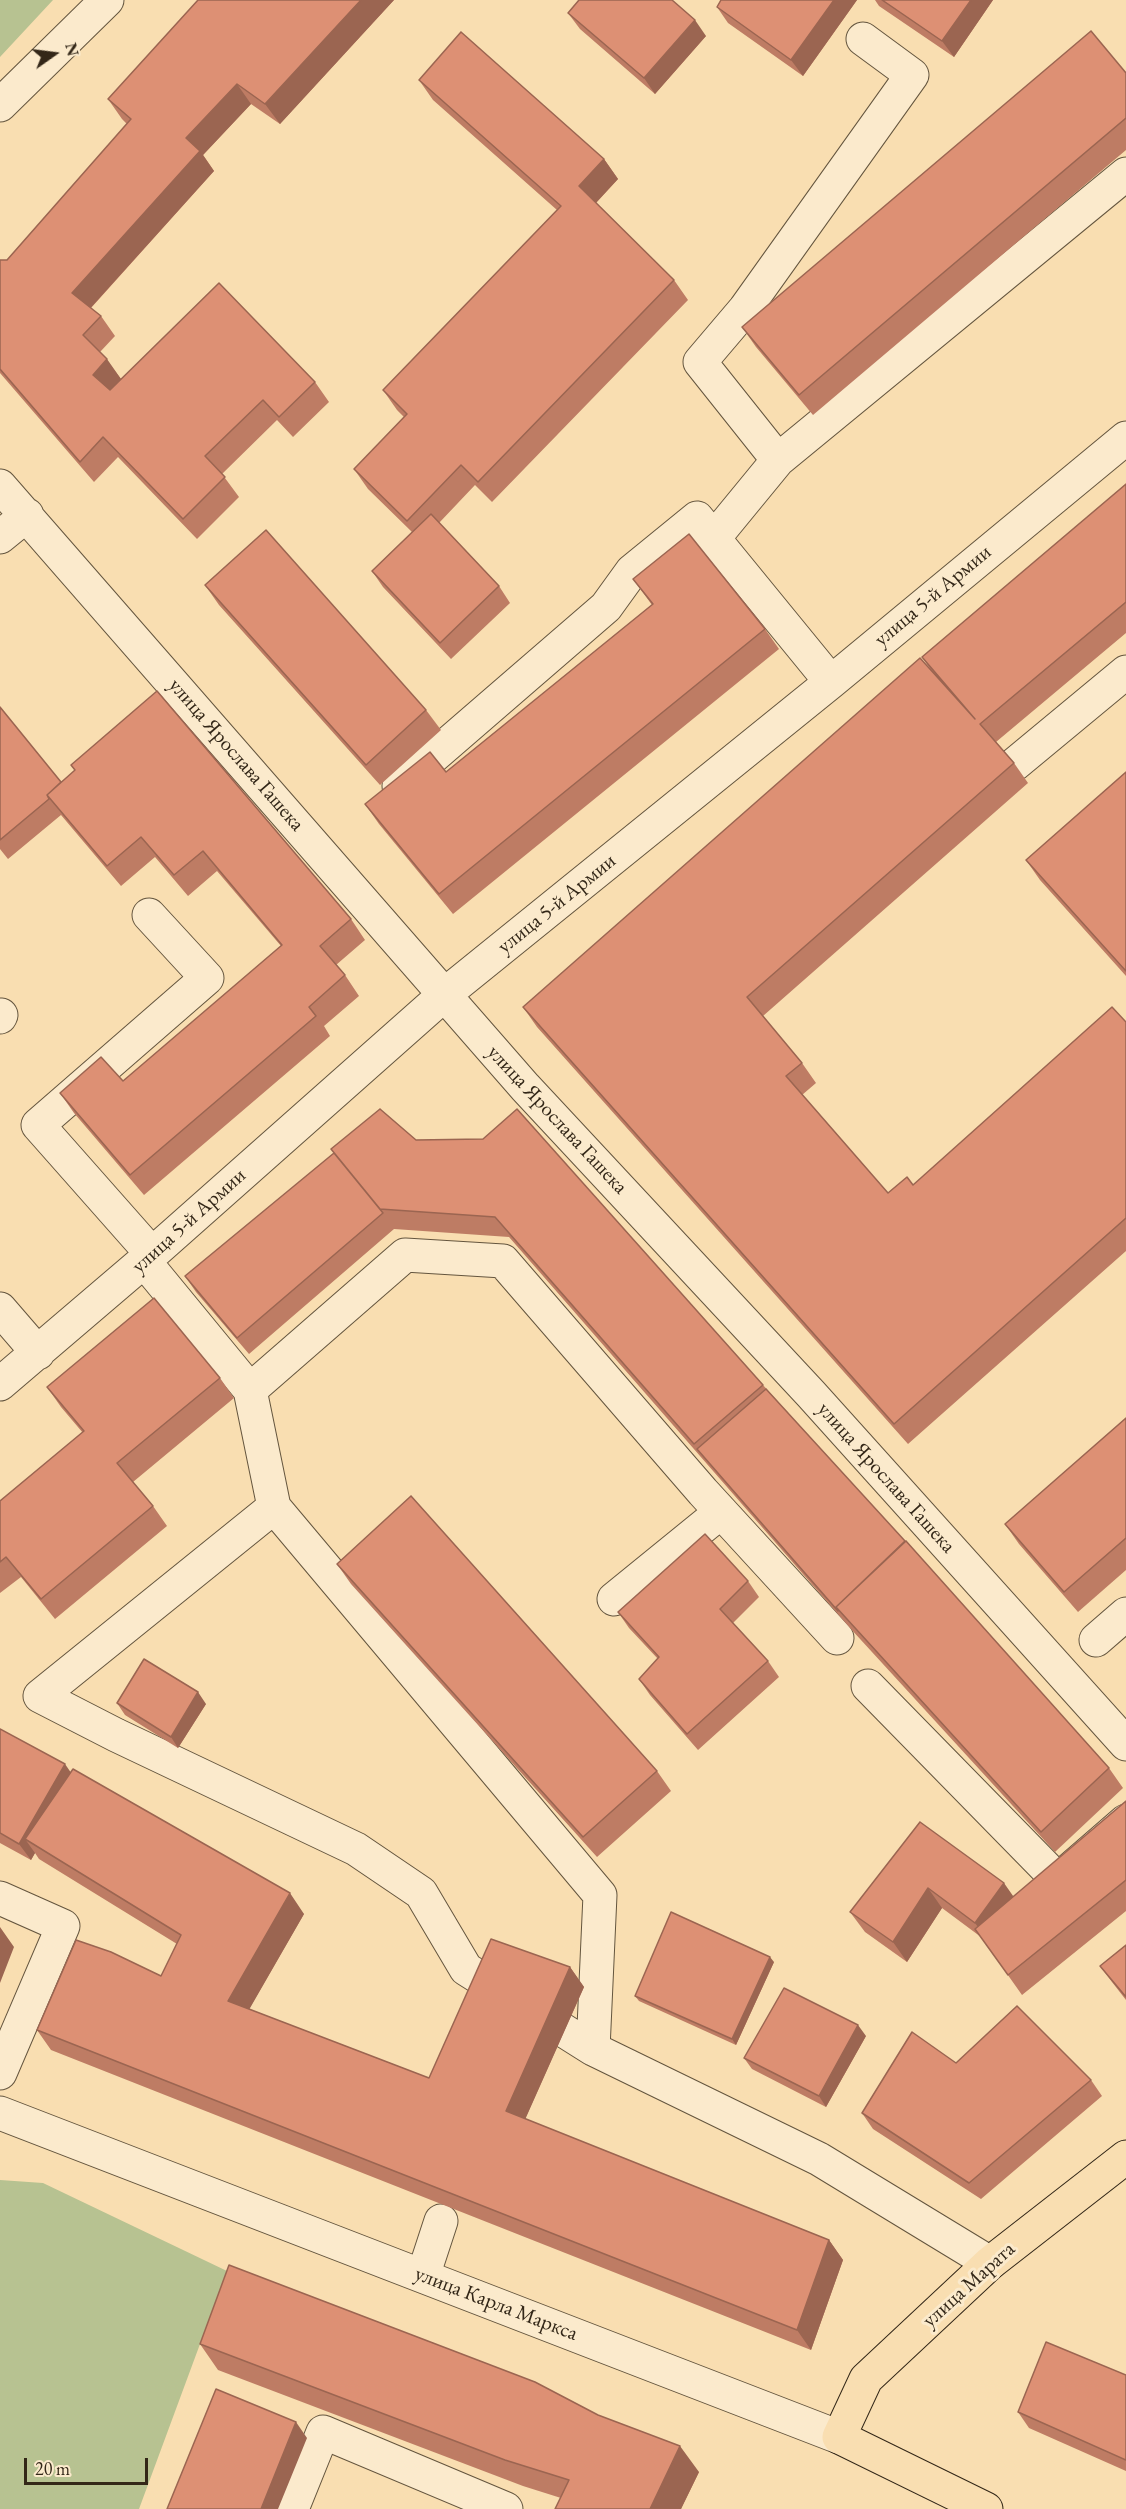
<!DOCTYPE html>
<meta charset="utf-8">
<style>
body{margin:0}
#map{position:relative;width:1126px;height:2509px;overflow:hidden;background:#f9deb1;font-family:"EB Garamond",serif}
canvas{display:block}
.north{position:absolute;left:24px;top:24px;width:60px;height:60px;-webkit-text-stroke:4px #fbeacc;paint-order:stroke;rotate:76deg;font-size:16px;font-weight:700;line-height:24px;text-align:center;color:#332718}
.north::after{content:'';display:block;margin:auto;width:21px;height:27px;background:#332718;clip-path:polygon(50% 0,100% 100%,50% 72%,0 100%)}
.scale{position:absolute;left:24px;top:2458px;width:124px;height:27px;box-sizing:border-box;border:3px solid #332718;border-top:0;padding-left:8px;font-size:18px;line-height:21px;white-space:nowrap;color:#332718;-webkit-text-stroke:4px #fbeacc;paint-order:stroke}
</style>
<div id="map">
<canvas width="1126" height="2509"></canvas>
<div class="north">N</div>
<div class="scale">20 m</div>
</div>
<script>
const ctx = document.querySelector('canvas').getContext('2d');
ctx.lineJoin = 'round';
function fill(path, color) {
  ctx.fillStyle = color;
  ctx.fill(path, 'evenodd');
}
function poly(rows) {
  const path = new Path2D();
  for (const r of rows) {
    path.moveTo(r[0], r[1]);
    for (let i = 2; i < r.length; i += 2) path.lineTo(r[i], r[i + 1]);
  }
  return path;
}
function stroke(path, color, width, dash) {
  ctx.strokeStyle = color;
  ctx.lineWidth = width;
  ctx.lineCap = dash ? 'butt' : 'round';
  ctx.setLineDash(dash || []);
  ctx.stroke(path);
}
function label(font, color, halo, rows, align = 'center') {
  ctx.font = font + ' "EB Garamond",serif';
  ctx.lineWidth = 6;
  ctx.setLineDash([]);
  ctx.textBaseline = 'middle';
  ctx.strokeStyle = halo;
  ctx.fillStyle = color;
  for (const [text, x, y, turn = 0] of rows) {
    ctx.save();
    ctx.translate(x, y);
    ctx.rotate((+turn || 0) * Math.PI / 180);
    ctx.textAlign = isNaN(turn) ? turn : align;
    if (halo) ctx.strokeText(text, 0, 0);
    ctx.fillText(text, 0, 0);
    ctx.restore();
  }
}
const green = poly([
 [0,0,53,0,0,57],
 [0,2180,43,2183,227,2271,139,2509,0,2509]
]);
const minor = poly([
 [0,105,107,0],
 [778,460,700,362,745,309,912,75,863,39],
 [0,486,525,1087,811,1394,1126,1744],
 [0,537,27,515],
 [714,538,778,460,1126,174],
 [1015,764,1126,672],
 [399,786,606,607,632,571,697,518,831,682],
 [149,915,207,978,38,1125,152,1254],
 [0,1017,1,1015],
 [144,1261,250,1390],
 [0,1309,38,1353],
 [0,1384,144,1261,444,995,831,682,1126,438],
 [274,1507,600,1895,593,2049,819,2159,990,2263],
 [614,1599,721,1512],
 [1096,1640,1126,1614],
 [868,1686,1058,1880,1126,1821],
 [0,1898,63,1926,0,2073],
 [593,2049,466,1969,421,1893,356,1849,116,1735,40,1696,274,1507,250,1390,405,1255,503,1261,703,1492,837,1638],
 [0,2113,839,2437],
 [423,2276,441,2221],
 [292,2509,323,2432,506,2509]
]);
const major = poly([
 [986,2509,839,2437,866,2379,990,2263,1126,2157]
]);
const wall = poly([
 [198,0,394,0,280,124,251,104,203,155,214,171,91,308,101,316,115,336,100,352,121,379,315,382,329,402,293,437,277,420,222,474,239,497,197,539,118,457,94,482,0,373,0,260,7,260,127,124,122,119,108,99],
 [721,0,857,0,803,76,728,23,717,7],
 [875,0,993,0,954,57,879,6],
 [568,13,706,36,655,94,580,29],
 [1126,73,1126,150,813,415,756,347,742,327],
 [419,80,604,159,618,179,596,203,674,280,688,300,492,502,475,485,439,523,499,586,510,603,451,659,383,587,372,571,412,532,368,489,354,469,404,417,397,410,383,390,557,210,433,100],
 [1126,484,1126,633,996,742,1014,763,1028,783,763,1016,802,1063,816,1083,802,1095,888,1193,913,1185,1126,1022,1126,1251,908,1444,537,1027,523,1007,933,673,922,657],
 [633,579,765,629,779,649,453,914,379,824,365,804,446,772,652,605],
 [205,585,426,710,441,730,380,785,219,605],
 [0,707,61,782,75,771,71,765,351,919,365,940,336,965,345,975,359,996,324,1026,330,1036,144,1195,74,1113,60,1093,123,1081,281,946,217,871,188,896,155,857,121,886,61,815,8,859,0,849],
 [1126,772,1126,976,1040,880,1026,860],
 [416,1140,763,1385,1109,1768,1123,1788,1055,1852,850,1628,509,1237,394,1229,249,1354,196,1292,185,1276],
 [220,1378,234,1398,133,1482,153,1506,167,1526,55,1619,21,1577,0,1593,0,1501,83,1433,61,1407,47,1387],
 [1126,1418,1126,1570,1078,1612,1019,1544,1005,1524],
 [337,1564,657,1771,671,1791,597,1857,351,1584],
 [748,1581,759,1597,733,1623,768,1661,779,1677,698,1750,650,1695,639,1679,658,1659,629,1628,618,1612],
 [117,1703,206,1704,178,1748,125,1715],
 [0,1729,304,1914,249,2009,429,2078,570,1967,584,1987,525,2119,829,2240,843,2260,811,2350,51,2050,37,2030,161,1976,177,1944,39,1859,35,1853,31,1860,0,1843],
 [1126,1801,1126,1911,1022,1995,981,1937,942,1908,907,1962,865,1932,850,1912,920,1822,1013,1897],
 [1126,1945,1126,2000,1112,1982,1100,1966],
 [774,1962,736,2045,639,2001,635,1996],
 [866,2036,826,2107,752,2069,744,2058],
 [956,2063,1091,2080,1102,2096,981,2199,873,2129,862,2113],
 [200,2344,699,2472,681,2509,555,2509,561,2498,523,2486,218,2370],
 [1126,2375,1126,2471,1029,2428,1018,2412]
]);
const shadedWall = poly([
 [361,0,394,0,280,124,265,104],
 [834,0,857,0,803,76,791,60],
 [971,0,993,0,954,57,942,41],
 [695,20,706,36,655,94,644,78],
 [237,84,251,104,203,155,214,171,86,313,72,293,186,138],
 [604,159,618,179,593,206,579,186],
 [107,359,121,379,107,395,93,375],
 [198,1692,206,1704,178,1748,171,1737],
 [65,1764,76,1780,25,1839,35,1853,31,1860,19,1844],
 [1004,1883,1018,1903,990,1943,975,1923],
 [928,1888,942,1908,907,1962,893,1942],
 [290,1893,304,1914,242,2022,228,2001],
 [0,1927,14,1947,0,1983],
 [770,1957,774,1962,736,2045,732,2039],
 [570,1967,584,1987,520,2131,506,2111],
 [858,2025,866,2036,826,2107,819,2096],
 [829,2240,843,2260,811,2350,797,2330],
 [296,2422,307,2438,278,2509,261,2509],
 [680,2446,699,2472,681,2509,650,2509]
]);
const building = poly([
 [198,0,361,0,265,104,237,84,186,138,200,151,72,293,101,316,83,335,107,359,93,375,110,390,219,283,315,382,279,417,263,400,205,456,225,477,183,519,103,437,80,462,0,369,0,260,7,260,131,119,108,99,198,0],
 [579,0,672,0,695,20,644,78,568,13,579,0],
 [721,0,834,0,791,60,717,7,721,0],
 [882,0,971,0,942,41,882,0],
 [1091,31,1126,73,1126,118,799,395,742,327,1091,31],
 [461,32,604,159,579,186,674,280,478,482,461,465,407,521,354,469,407,414,383,390,561,206,419,80,461,32],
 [1126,484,1126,602,980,724,1014,763,747,997,802,1063,786,1076,888,1193,907,1177,913,1185,1112,1007,1126,1022,1126,1218,894,1424,523,1007,920,658,975,719,922,657,1126,484],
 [431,514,499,586,440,643,372,571,431,514],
 [266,530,426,710,366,765,205,585,266,530],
 [689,534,765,629,439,894,365,804,430,752,446,772,653,604,633,579,689,534],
 [157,691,351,919,320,946,345,975,309,1007,316,1016,130,1175,60,1093,101,1057,123,1081,282,945,203,851,174,875,141,837,107,866,47,795,75,770,71,765,157,691],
 [0,707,61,782,47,795,49,799,0,840,0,707],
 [1126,772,1126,971,1026,860,1126,772],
 [380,1109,416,1140,483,1139,517,1109,763,1385,694,1444,495,1217,380,1209,331,1149,380,1109],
 [334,1153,383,1213,237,1338,185,1276,334,1153],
 [154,1298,220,1378,117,1463,153,1506,41,1599,6,1557,0,1562,0,1501,84,1431,47,1387,154,1298],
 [766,1389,905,1541,836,1607,838,1611,697,1449,766,1389],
 [1126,1418,1126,1538,1064,1592,1005,1524,1126,1418],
 [411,1496,657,1771,583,1837,337,1564,411,1496],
 [705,1534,748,1581,720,1609,768,1661,687,1734,639,1679,659,1657,618,1612,705,1534],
 [906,1541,1109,1768,1041,1832,836,1607,906,1541],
 [144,1659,198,1692,171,1737,117,1703,144,1659],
 [0,1729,65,1764,19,1844,0,1833,0,1729],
 [73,1769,290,1893,228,2001,429,2078,491,1939,570,1967,506,2111,829,2240,797,2330,37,2030,76,1940,111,1952,161,1976,181,1935,25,1839,73,1769],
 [1126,1801,1126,1880,1008,1975,975,1929,1126,1801],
 [920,1822,1004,1883,975,1923,928,1888,893,1942,850,1912,920,1822],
 [671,1912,770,1957,732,2039,635,1996,671,1912],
 [1126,1945,1126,1997,1100,1966,1126,1945],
 [784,1988,858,2025,819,2096,744,2058,784,1988],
 [1017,2006,1091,2080,969,2183,862,2113,912,2032,956,2063,1017,2006],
 [229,2265,535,2382,598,2415,680,2446,650,2509,555,2509,569,2480,505,2460,200,2344,229,2265],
 [1046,2342,1126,2375,1126,2460,1018,2412,1046,2342],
 [216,2389,296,2422,261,2509,167,2509,216,2389]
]);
const streetNames = [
 ["улица 5-й Армии",933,596,-40],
 ["улица Ярослава Гашека",236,755,49],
 ["улица 5-й Армии",557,904,-39],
 ["улица Ярослава Гашека",557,1120,47],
 ["улица 5-й Армии",189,1221,-42],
 ["улица Ярослава Гашека",886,1478,48],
 ["улица Марата",969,2285,-42],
 ["улица Карла Маркса",496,2304,21]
];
fill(green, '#b7c291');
stroke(minor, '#64553e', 35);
stroke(major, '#332718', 35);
stroke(minor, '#fbeacc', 33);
stroke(major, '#f9deb1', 33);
fill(wall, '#be7c64');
fill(shadedWall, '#9b6551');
fill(building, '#dd9074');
stroke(building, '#9b6551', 1.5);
label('21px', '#332718', '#fbeacc', streetNames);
</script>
